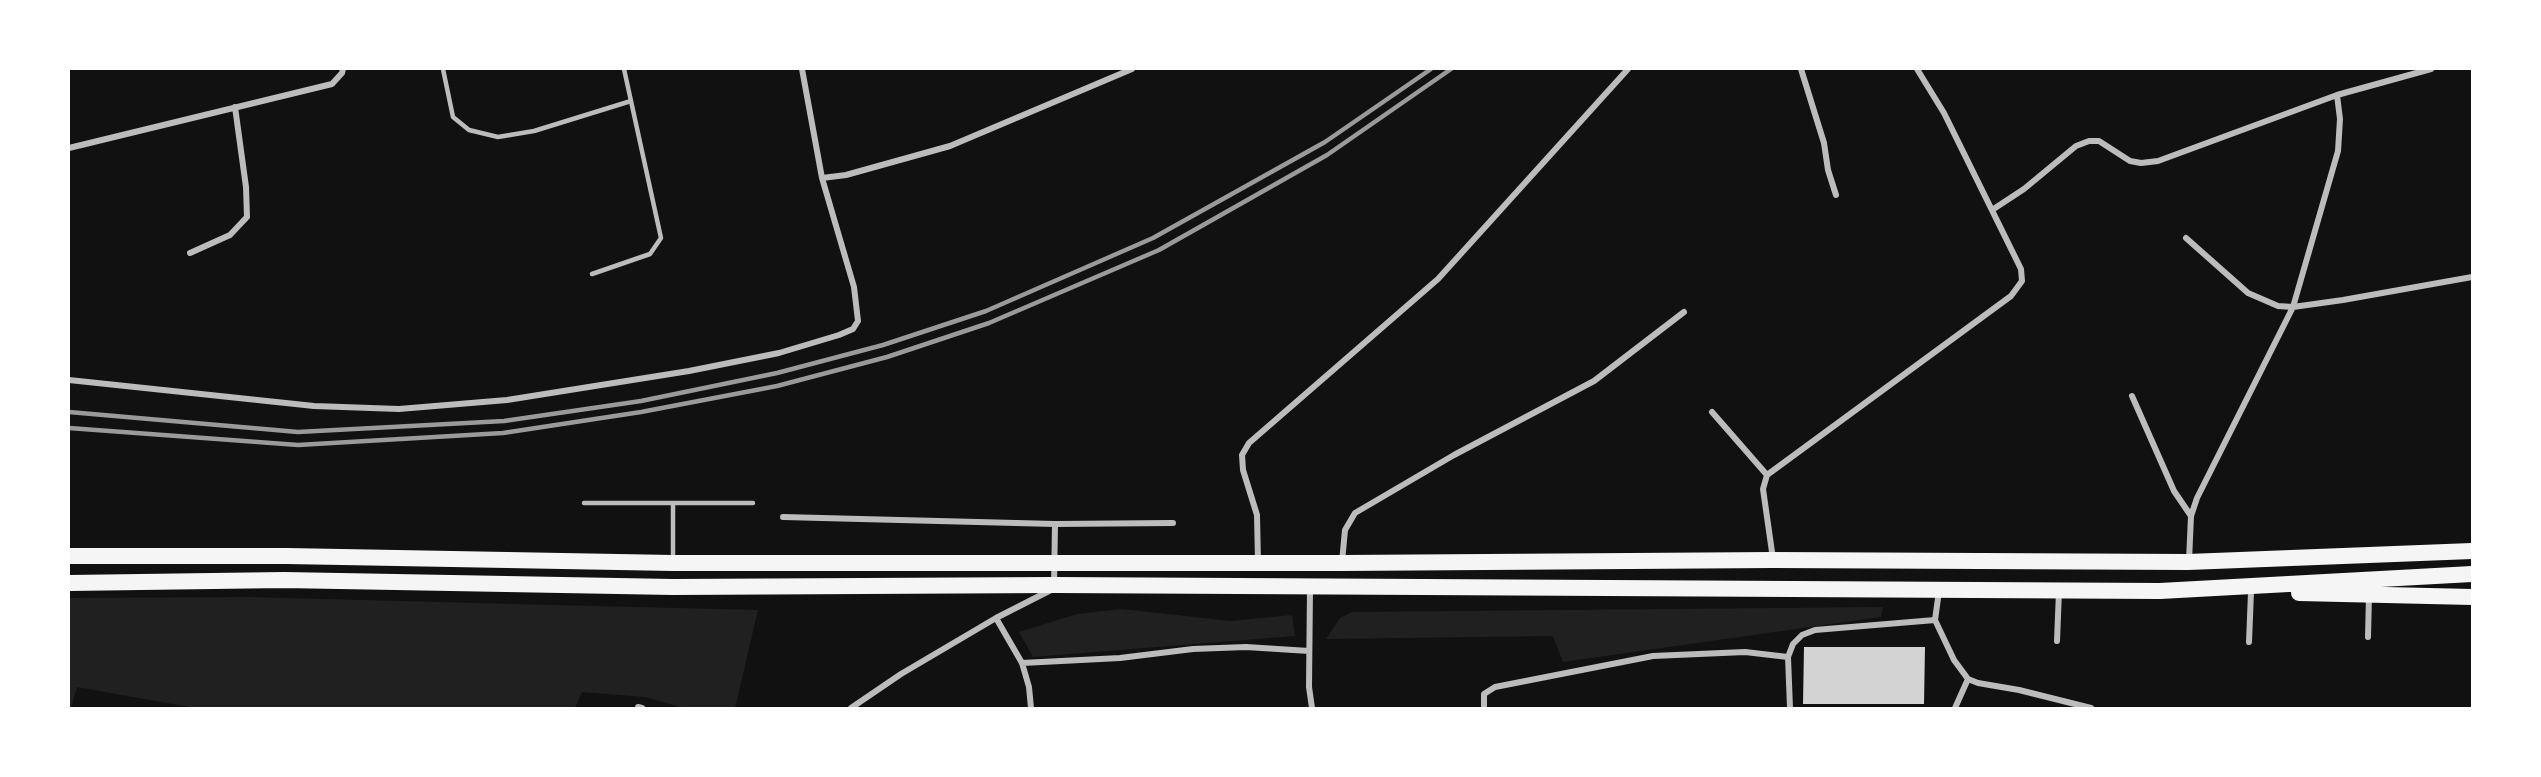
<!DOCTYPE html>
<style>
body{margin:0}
#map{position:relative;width:2541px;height:777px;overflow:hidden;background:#111;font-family:Signika,sans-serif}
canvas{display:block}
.frame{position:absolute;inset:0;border:70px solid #fff;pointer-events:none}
</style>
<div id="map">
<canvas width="2541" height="777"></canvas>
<div class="frame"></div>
</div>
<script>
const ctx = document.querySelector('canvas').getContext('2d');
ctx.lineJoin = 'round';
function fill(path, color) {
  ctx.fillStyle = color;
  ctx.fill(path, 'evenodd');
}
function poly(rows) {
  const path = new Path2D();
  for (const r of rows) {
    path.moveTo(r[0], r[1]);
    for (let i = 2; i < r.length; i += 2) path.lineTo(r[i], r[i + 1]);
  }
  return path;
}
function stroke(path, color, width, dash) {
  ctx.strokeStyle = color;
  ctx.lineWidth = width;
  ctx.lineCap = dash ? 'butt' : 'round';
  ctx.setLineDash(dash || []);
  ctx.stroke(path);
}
const green = poly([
 [248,597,513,604,758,610,735,708,684,708,645,697,582,692,575,708,195,708,77,687,71,708,69,708,69,598],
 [1883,607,1881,617,1563,662,1553,636,1326,639,1340,618,1352,612],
 [1122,609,1230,621,1292,615,1295,636,1033,657,1019,632,1077,614]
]);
const building = poly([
 [1804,647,1925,647,1924,704,1803,704]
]);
const service = poly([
 [443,69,453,117,469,130,498,137,534,131,631,101],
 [592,274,650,254,661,238,624,69],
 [584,503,753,503],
 [673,560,673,503]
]);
const minor = poly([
 [802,69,822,178,846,175,950,146,1132,69],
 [1801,69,1824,143,1828,170,1836,195],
 [69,148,332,84,342,73,343,69],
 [1992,210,2024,189,2076,146,2089,141,2099,141,2130,161,2141,163,2158,161,2337,95],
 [2186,238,2248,293,2278,306,2293,307,2343,300,2472,277],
 [190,253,230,235,247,217,246,187,235,107],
 [69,380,314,406,399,409,507,400,689,371,779,353,839,335,853,329,858,321,854,287,822,178],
 [2132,396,2174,491,2191,516],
 [1712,412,1767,475],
 [783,517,1055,524,1173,523],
 [1773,559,1763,489,1767,475,2011,296,2022,281,2021,269,1944,113,1917,69],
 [2189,561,2191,516,2197,498,2293,307,2338,151,2340,119,2337,95,2431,69],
 [1258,562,1257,515,1243,470,1242,455,1249,443,1438,279,1628,69],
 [1342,562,1345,530,1355,513,1454,455,1594,381,1684,312],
 [1310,589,1309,687,1312,708],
 [996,618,1022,663,1029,687,1031,708],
 [1935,620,1954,660,1968,679,1978,683,2019,690,2091,708],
 [1935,620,1939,591],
 [2368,637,2369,595],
 [2057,641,2059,591],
 [2249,642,2251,592],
 [1022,663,1120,658,1193,649,1246,647,1309,651],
 [638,707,642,708],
 [851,708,901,674,996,618,1051,590,1054,585,1055,524],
 [1484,708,1484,694,1495,687,1653,656,1745,652,1788,657],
 [1790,708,1788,657,1793,644,1802,635,1815,630,1935,620],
 [1955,708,1968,679]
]);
const trunk = poly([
 [69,556,286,556,673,563,1342,563,1773,560,2188,562,2472,551],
 [69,583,284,580,673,587,1054,585,2160,591,2472,574],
 [2299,593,2472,597]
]);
const rail = poly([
 [69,412,298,432,504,421,641,401,777,373,883,345,986,311,1153,238,1325,142,1431,69],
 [69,428,298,445,503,433,641,412,777,386,887,357,989,323,1159,250,1327,155,1451,69]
]);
fill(green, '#202020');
fill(building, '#d3d3d3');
stroke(service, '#bcbcbc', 4.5);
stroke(minor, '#bcbcbc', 6);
stroke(trunk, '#f5f5f5', 16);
stroke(rail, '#9a9a9a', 4.5);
</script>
